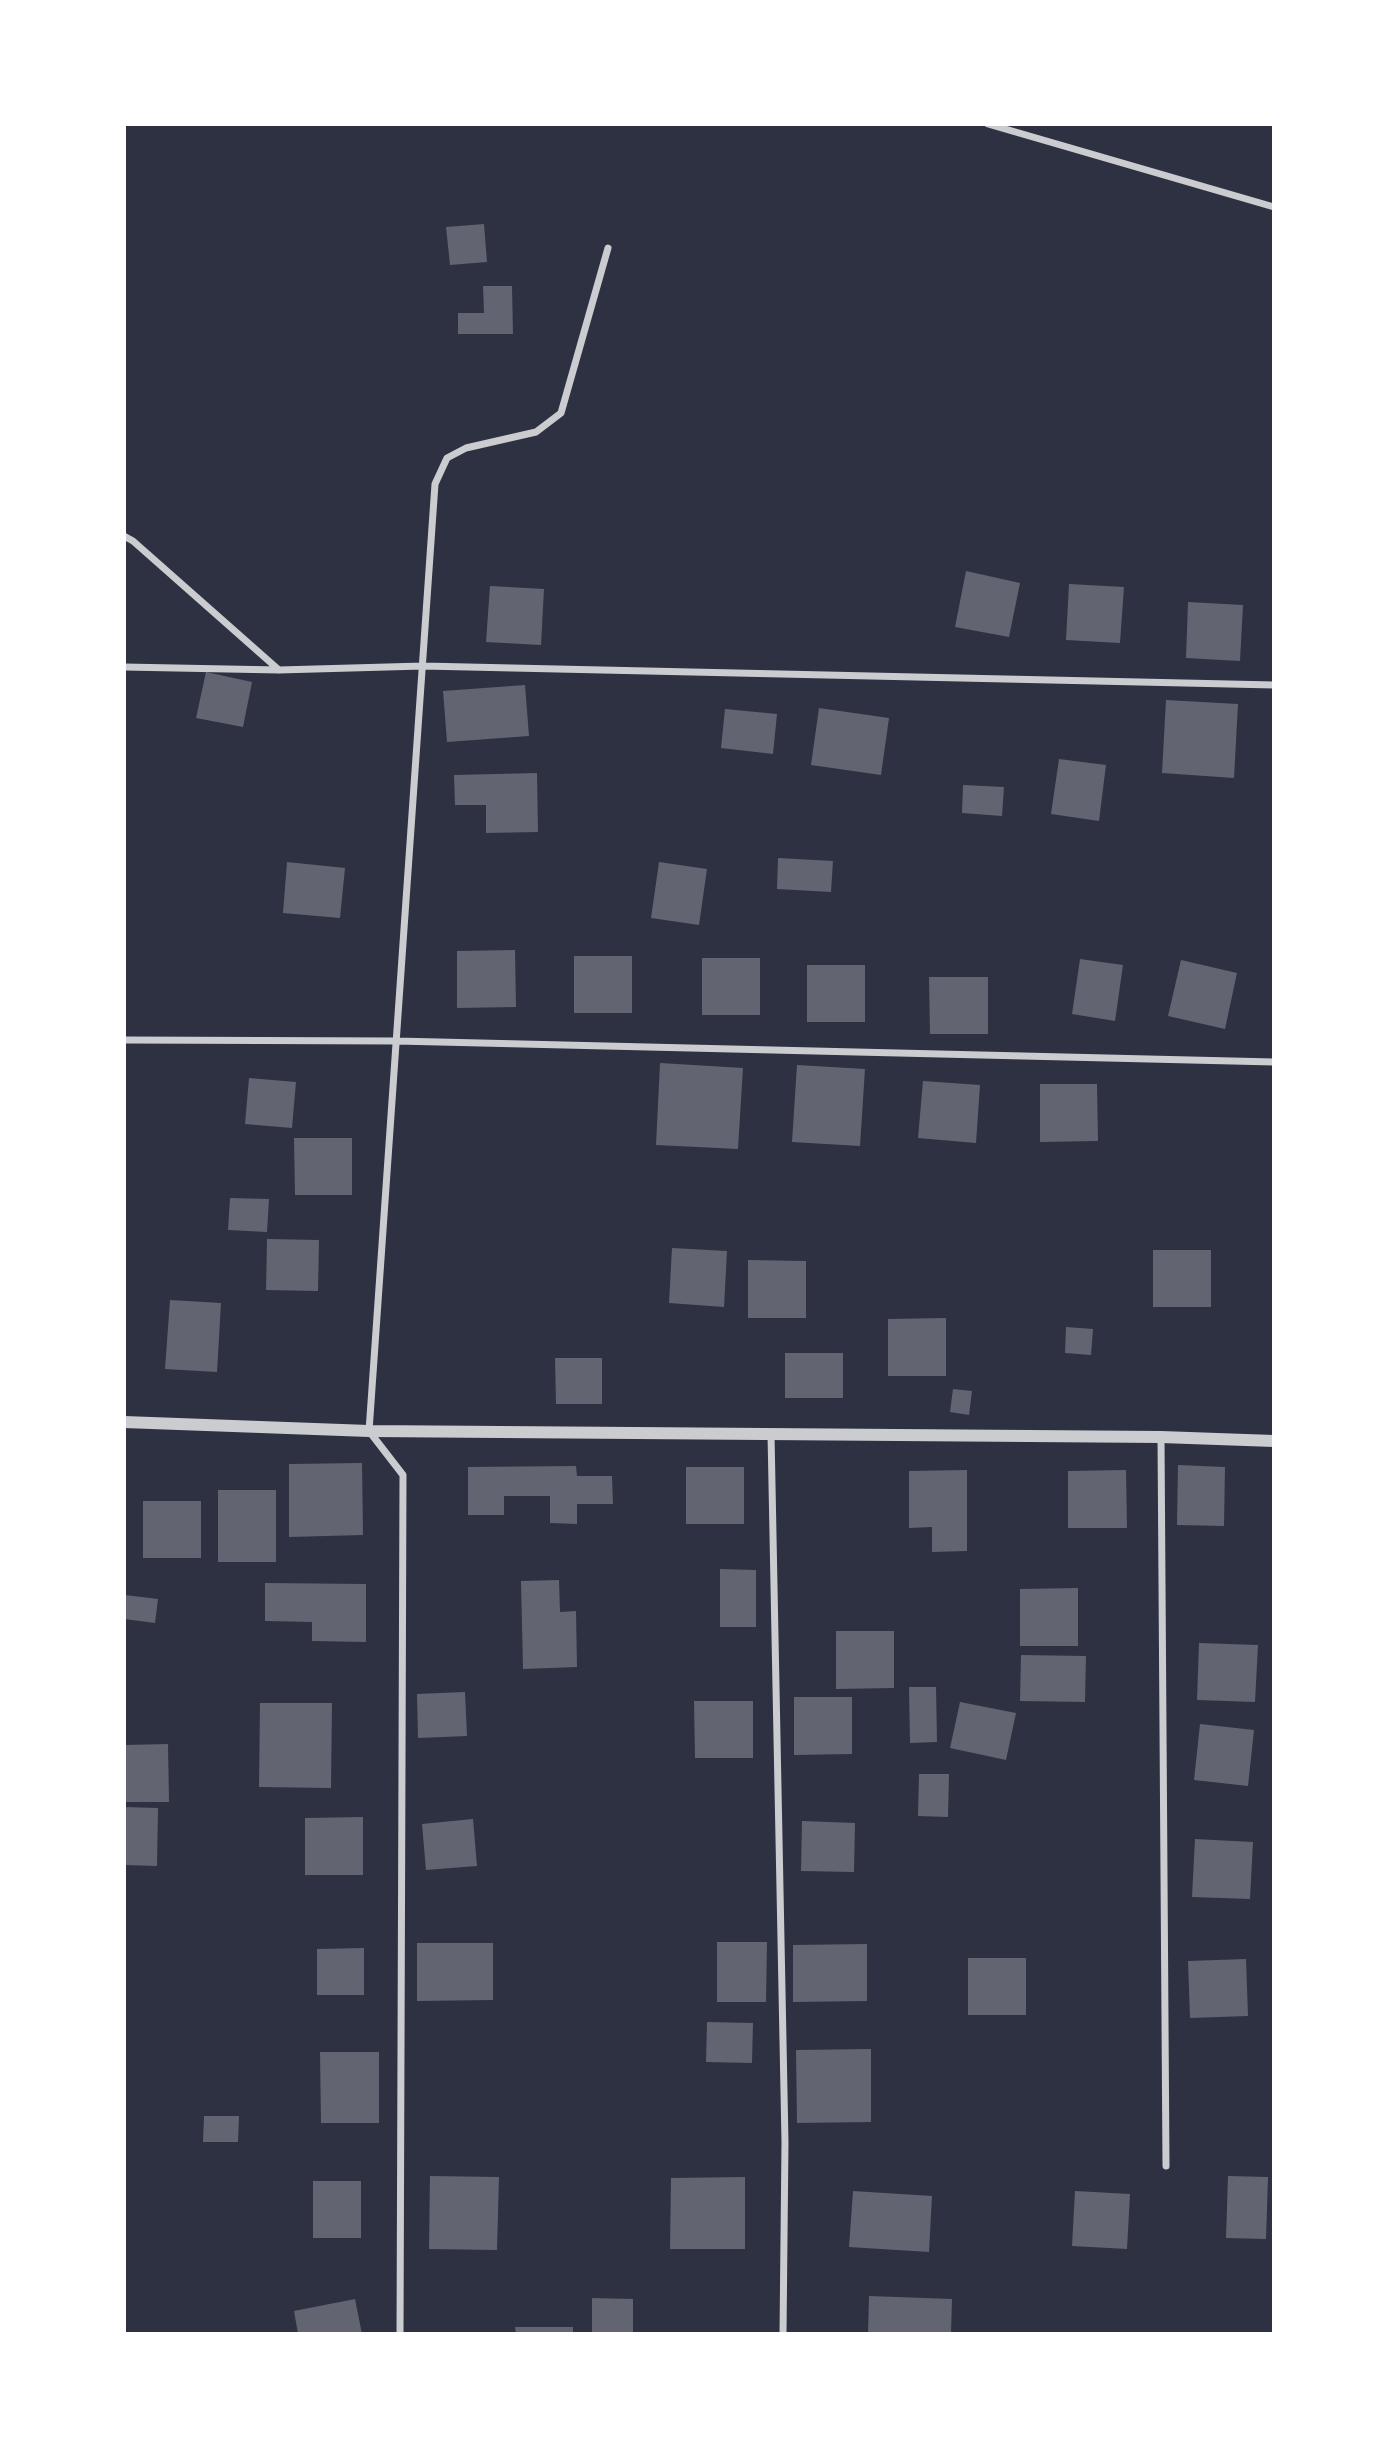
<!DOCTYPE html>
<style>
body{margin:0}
#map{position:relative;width:1398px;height:2458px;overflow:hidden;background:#2d3142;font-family:Roboto,sans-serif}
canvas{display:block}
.frame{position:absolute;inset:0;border:126px solid #fff;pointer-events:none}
</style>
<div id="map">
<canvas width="1398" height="2458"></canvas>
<div class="frame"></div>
</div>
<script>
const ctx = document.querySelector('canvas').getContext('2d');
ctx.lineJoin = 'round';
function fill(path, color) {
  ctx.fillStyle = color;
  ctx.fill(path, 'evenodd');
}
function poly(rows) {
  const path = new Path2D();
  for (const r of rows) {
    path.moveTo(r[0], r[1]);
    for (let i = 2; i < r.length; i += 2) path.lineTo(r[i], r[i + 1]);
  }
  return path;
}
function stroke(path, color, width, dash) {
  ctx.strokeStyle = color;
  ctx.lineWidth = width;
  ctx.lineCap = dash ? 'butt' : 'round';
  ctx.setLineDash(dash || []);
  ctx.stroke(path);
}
const building = poly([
 [484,224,487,262,450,265,446,227],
 [483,286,512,286,513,334,458,334,458,313,484,313],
 [966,571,1020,583,1009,637,955,627],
 [1069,584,1124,587,1120,643,1066,640],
 [490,586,544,589,541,645,486,642],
 [1188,602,1243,605,1240,661,1186,658],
 [206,672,252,682,243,727,196,718],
 [525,685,529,736,447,742,443,691],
 [1166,700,1238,704,1234,778,1162,773],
 [819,708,889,718,881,775,811,765],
 [725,709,777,714,773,754,721,748],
 [1059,759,1106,765,1099,821,1051,814],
 [537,773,538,832,486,833,486,805,455,805,454,775],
 [963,785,1004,787,1002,816,962,813],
 [778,858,833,861,831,892,777,889],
 [287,862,345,868,340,918,283,913],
 [659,862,707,869,699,925,651,918],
 [515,950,516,1007,457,1008,457,951],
 [574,956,632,956,632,1013,574,1013],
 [702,958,760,958,760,1015,702,1015],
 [1080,959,1123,965,1115,1021,1072,1014],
 [1181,960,1237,973,1225,1029,1168,1016],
 [807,965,865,965,865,1022,807,1022],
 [929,977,988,977,988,1034,930,1034],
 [660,1063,743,1068,738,1149,656,1145],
 [797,1065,865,1069,860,1146,792,1142],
 [249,1078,296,1082,292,1128,245,1124],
 [923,1081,980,1085,976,1143,918,1138],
 [1040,1084,1097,1084,1098,1141,1040,1142],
 [294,1138,352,1138,352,1195,295,1195],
 [230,1198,269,1199,267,1232,228,1230],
 [267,1239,319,1240,318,1291,266,1290],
 [672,1248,727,1251,724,1307,669,1303],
 [1153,1250,1211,1250,1211,1307,1153,1307],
 [748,1260,806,1261,806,1318,748,1318],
 [170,1300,221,1303,217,1372,165,1369],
 [946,1318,946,1376,888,1376,888,1319],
 [1066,1327,1093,1329,1091,1355,1065,1353],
 [785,1353,843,1353,843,1398,785,1398],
 [555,1358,602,1358,602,1404,556,1404],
 [953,1389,972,1391,969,1415,950,1412],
 [362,1463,363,1535,289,1537,289,1464],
 [1178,1465,1225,1467,1224,1526,1177,1525],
 [576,1466,577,1476,612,1476,613,1504,577,1504,577,1524,550,1523,550,1496,504,1496,504,1515,468,1515,468,1467],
 [686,1467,744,1467,744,1524,686,1524],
 [967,1470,967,1551,932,1552,932,1527,909,1528,909,1471],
 [1126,1470,1127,1528,1068,1528,1068,1471],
 [218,1490,276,1490,276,1562,218,1562],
 [143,1501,201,1501,201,1558,143,1558],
 [720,1569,756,1570,756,1627,720,1627],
 [559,1580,560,1612,576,1611,577,1667,523,1669,521,1581],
 [265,1583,366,1584,366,1642,312,1641,312,1622,265,1621],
 [1078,1588,1078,1646,1020,1646,1020,1589],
 [125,1595,158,1599,155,1623,124,1619],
 [836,1631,894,1631,894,1688,836,1689],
 [1199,1643,1258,1645,1255,1702,1197,1700],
 [1021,1655,1086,1656,1085,1702,1020,1701],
 [909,1687,936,1687,937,1742,910,1743],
 [465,1692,467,1736,418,1738,417,1694],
 [794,1697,852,1697,852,1754,794,1755],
 [694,1701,753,1701,753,1758,695,1758],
 [960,1702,1016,1713,1006,1760,950,1748],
 [260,1703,332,1703,331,1788,259,1787],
 [1200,1724,1254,1730,1248,1786,1194,1780],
 [168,1744,169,1802,124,1802,124,1745],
 [919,1774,949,1774,948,1817,918,1816],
 [124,1807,158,1808,157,1866,124,1865],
 [363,1817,363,1875,305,1875,305,1818],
 [473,1819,477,1866,426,1870,422,1824],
 [802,1821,855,1823,854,1872,801,1871],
 [1195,1839,1253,1842,1250,1899,1192,1897],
 [717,1942,767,1942,766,2002,717,2002],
 [417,1943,493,1943,493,2000,417,2001],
 [867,1944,867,2001,793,2002,793,1945],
 [364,1948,364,1995,317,1995,317,1949],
 [968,1958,1026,1958,1026,2015,968,2015],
 [1246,1959,1248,2016,1190,2018,1188,1961],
 [707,2022,753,2023,752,2063,706,2062],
 [871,2049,871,2122,797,2123,796,2050],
 [320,2052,379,2052,379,2123,321,2123],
 [204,2116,239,2116,238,2142,203,2142],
 [430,2176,499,2177,497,2250,429,2249],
 [1228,2176,1268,2177,1266,2239,1226,2238],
 [745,2177,745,2249,670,2249,671,2178],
 [313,2181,361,2181,361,2238,313,2238],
 [853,2191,932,2196,929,2252,849,2247],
 [1075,2191,1130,2194,1127,2249,1072,2246],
 [869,2296,952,2299,951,2334,868,2334],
 [592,2298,633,2299,633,2334,592,2334],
 [355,2299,362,2334,298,2334,294,2311],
 [515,2327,573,2327,573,2334,516,2334]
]);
const minor = poly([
 [988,124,1274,207],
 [124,536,133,541,279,670],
 [124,667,279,670,423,666,1274,685],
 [124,1040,397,1041,1274,1062],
 [771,1434,785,2142,783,2334],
 [1161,1437,1166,2166],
 [400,2334,403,1475,369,1431,435,484,447,458,466,448,536,432,561,413,608,248]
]);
const tertiary = poly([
 [124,1422,369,1431,1161,1437,1274,1441]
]);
fill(building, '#626471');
stroke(minor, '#caccd0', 7);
stroke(tertiary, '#caccd0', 12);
</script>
